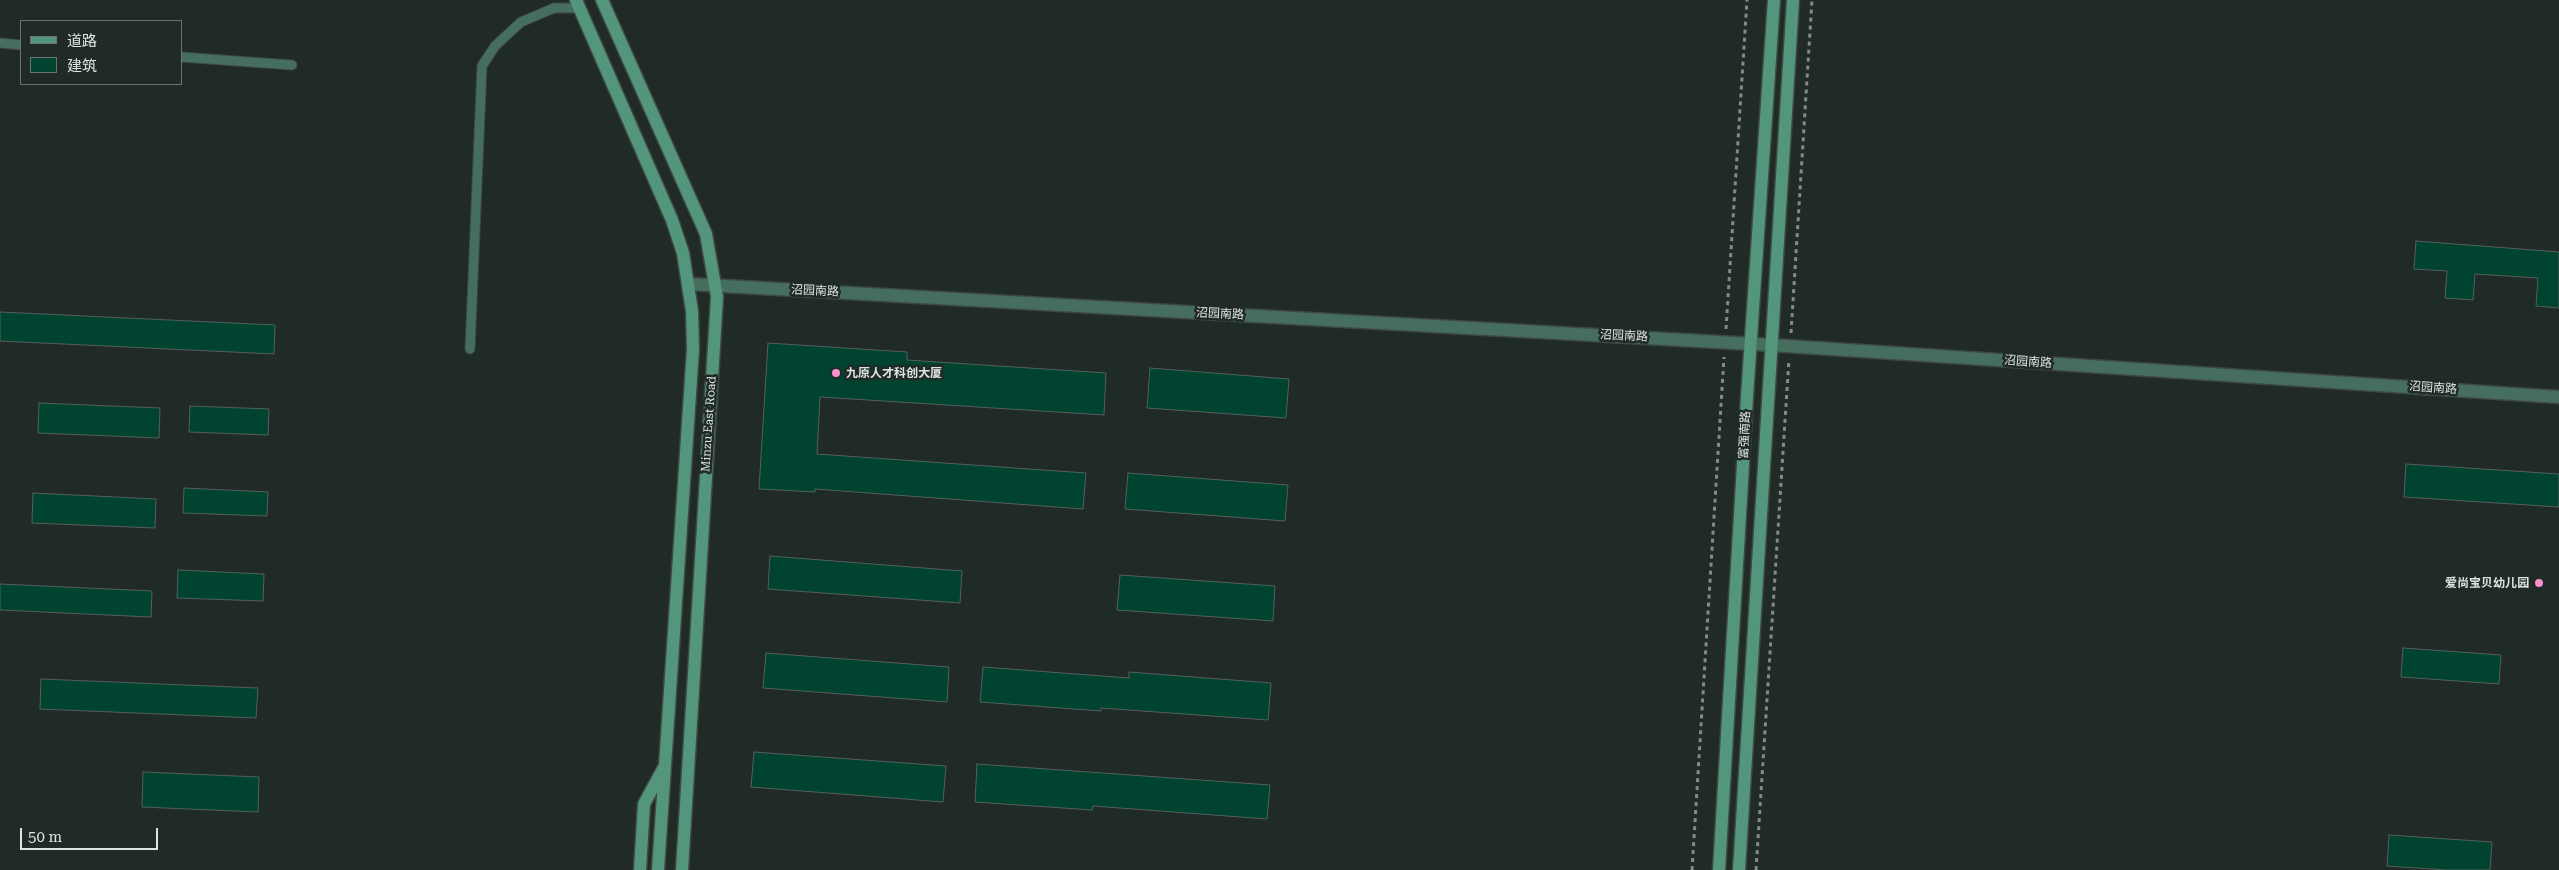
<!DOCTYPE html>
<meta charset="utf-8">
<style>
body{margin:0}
#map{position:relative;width:2559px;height:870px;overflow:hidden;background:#202a26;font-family:"Roboto Serif","Noto Sans SC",serif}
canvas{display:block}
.legend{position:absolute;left:20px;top:20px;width:162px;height:65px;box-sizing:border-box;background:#202a26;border:1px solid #6c7471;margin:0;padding:6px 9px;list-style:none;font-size:15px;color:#dde4e1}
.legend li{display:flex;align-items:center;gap:10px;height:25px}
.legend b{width:25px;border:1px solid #6c7471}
.scale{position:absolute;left:20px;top:828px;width:138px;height:22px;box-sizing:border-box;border:2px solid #dde4e1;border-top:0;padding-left:6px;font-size:15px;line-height:18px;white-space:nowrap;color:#dde4e1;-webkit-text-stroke:4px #202a26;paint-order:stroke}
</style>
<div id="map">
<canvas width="2559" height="870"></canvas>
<ul class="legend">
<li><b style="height:6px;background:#53967c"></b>道路</li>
<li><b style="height:14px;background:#004330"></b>建筑</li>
</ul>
<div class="scale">50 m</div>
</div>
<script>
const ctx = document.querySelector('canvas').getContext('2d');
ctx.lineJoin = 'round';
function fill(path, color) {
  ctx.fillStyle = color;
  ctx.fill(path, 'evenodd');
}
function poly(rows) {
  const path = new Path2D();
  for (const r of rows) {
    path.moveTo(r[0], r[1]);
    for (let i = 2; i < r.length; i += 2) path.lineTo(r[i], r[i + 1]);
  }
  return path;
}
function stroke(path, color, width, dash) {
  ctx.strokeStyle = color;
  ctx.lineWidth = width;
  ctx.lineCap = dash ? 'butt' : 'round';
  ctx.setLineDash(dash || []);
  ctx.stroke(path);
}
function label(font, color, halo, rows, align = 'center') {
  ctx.font = font + ' "Roboto Serif","Noto Sans SC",serif';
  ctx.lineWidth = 5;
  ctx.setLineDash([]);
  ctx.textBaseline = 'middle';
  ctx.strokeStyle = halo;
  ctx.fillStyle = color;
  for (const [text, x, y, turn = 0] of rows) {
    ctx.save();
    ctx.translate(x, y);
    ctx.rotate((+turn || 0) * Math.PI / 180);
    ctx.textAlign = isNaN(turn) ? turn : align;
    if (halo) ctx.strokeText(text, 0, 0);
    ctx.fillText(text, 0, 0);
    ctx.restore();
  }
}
const building = poly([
 [2416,241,2559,252,2559,308,2536,306,2538,278,2475,274,2473,300,2445,298,2447,271,2414,269,2416,241],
 [0,312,275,325,274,354,0,341,0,312],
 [768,343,907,352,907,360,1106,373,1104,415,820,397,817,454,1086,473,1083,509,815,489,815,492,759,489,768,343],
 [1150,368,1289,379,1286,418,1147,408,1150,368],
 [39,403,160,408,159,438,38,433,39,403],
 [190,406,269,409,268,435,189,432,190,406],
 [2406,464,2559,474,2559,507,2404,497,2406,464],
 [1128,473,1288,485,1285,521,1125,509,1128,473],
 [184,488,268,492,267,516,183,513,184,488],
 [33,493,156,499,155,528,32,523,33,493],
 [770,556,962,571,960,603,768,589,770,556],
 [178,570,264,574,263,601,177,598,178,570],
 [1120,575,1275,586,1273,621,1117,610,1120,575],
 [0,584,152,591,151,617,0,610,0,584],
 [2403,648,2501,655,2499,684,2401,677,2403,648],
 [766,653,949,667,947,702,763,688,766,653],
 [983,667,1129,678,1129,672,1271,683,1268,720,1101,708,1101,711,980,702,983,667],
 [41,679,258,688,256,718,40,709,41,679],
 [754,752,946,766,943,802,751,787,754,752],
 [977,764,1270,785,1267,819,1093,806,1092,810,975,802,977,764],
 [143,772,259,777,258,812,142,807,143,772],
 [2389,835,2492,842,2490,870,2446,870,2387,866,2389,835]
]);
const path = poly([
 [1726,329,1747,0],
 [1791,333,1812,0],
 [1692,870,1724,357],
 [1756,870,1789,359]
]);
const service = poly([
 [0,43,21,45],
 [181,57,292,65],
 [470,349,482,66,495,46,521,22,554,8,579,8]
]);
const tertiary = poly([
 [689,284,1771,345,2559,397]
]);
const secondary = poly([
 [576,0,672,220,683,253,692,311,693,349,658,870],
 [602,0,706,234,717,297,682,870],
 [640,870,644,804,663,769],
 [1719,870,1747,397,1774,0],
 [1739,870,1793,0]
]);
const markers = [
 [836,373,5,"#f890cb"],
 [2539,583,5,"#f890cb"]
];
const streetNames = [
 ["沼园南路",815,291,3],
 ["沼园南路",1220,314,3],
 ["沼园南路",1624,336,3],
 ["沼园南路",2028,362,4],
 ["沼园南路",2433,388,4],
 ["Minzu East Road",709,424,-86],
 ["富强南路",1745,435,-87]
];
const poiNames = [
 ["九原人才科创大厦",846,373],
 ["爱尚宝贝幼儿园",2529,583,"right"]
];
fill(building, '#004330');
stroke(building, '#55605b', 1);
stroke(service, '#3e4844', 11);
stroke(tertiary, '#3e4844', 15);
stroke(secondary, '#3e4844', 15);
stroke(path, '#838b88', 3, [4, 4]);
stroke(service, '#466e5e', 9);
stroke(tertiary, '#466e5e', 12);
stroke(secondary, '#53967c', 12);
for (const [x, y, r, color] of markers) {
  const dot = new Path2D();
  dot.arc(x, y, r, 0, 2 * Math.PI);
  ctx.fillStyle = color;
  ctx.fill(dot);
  stroke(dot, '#202a26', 2);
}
label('12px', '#dde4e1', '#202a26', streetNames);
label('bold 12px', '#dde4e1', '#202a26', poiNames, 'left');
</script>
